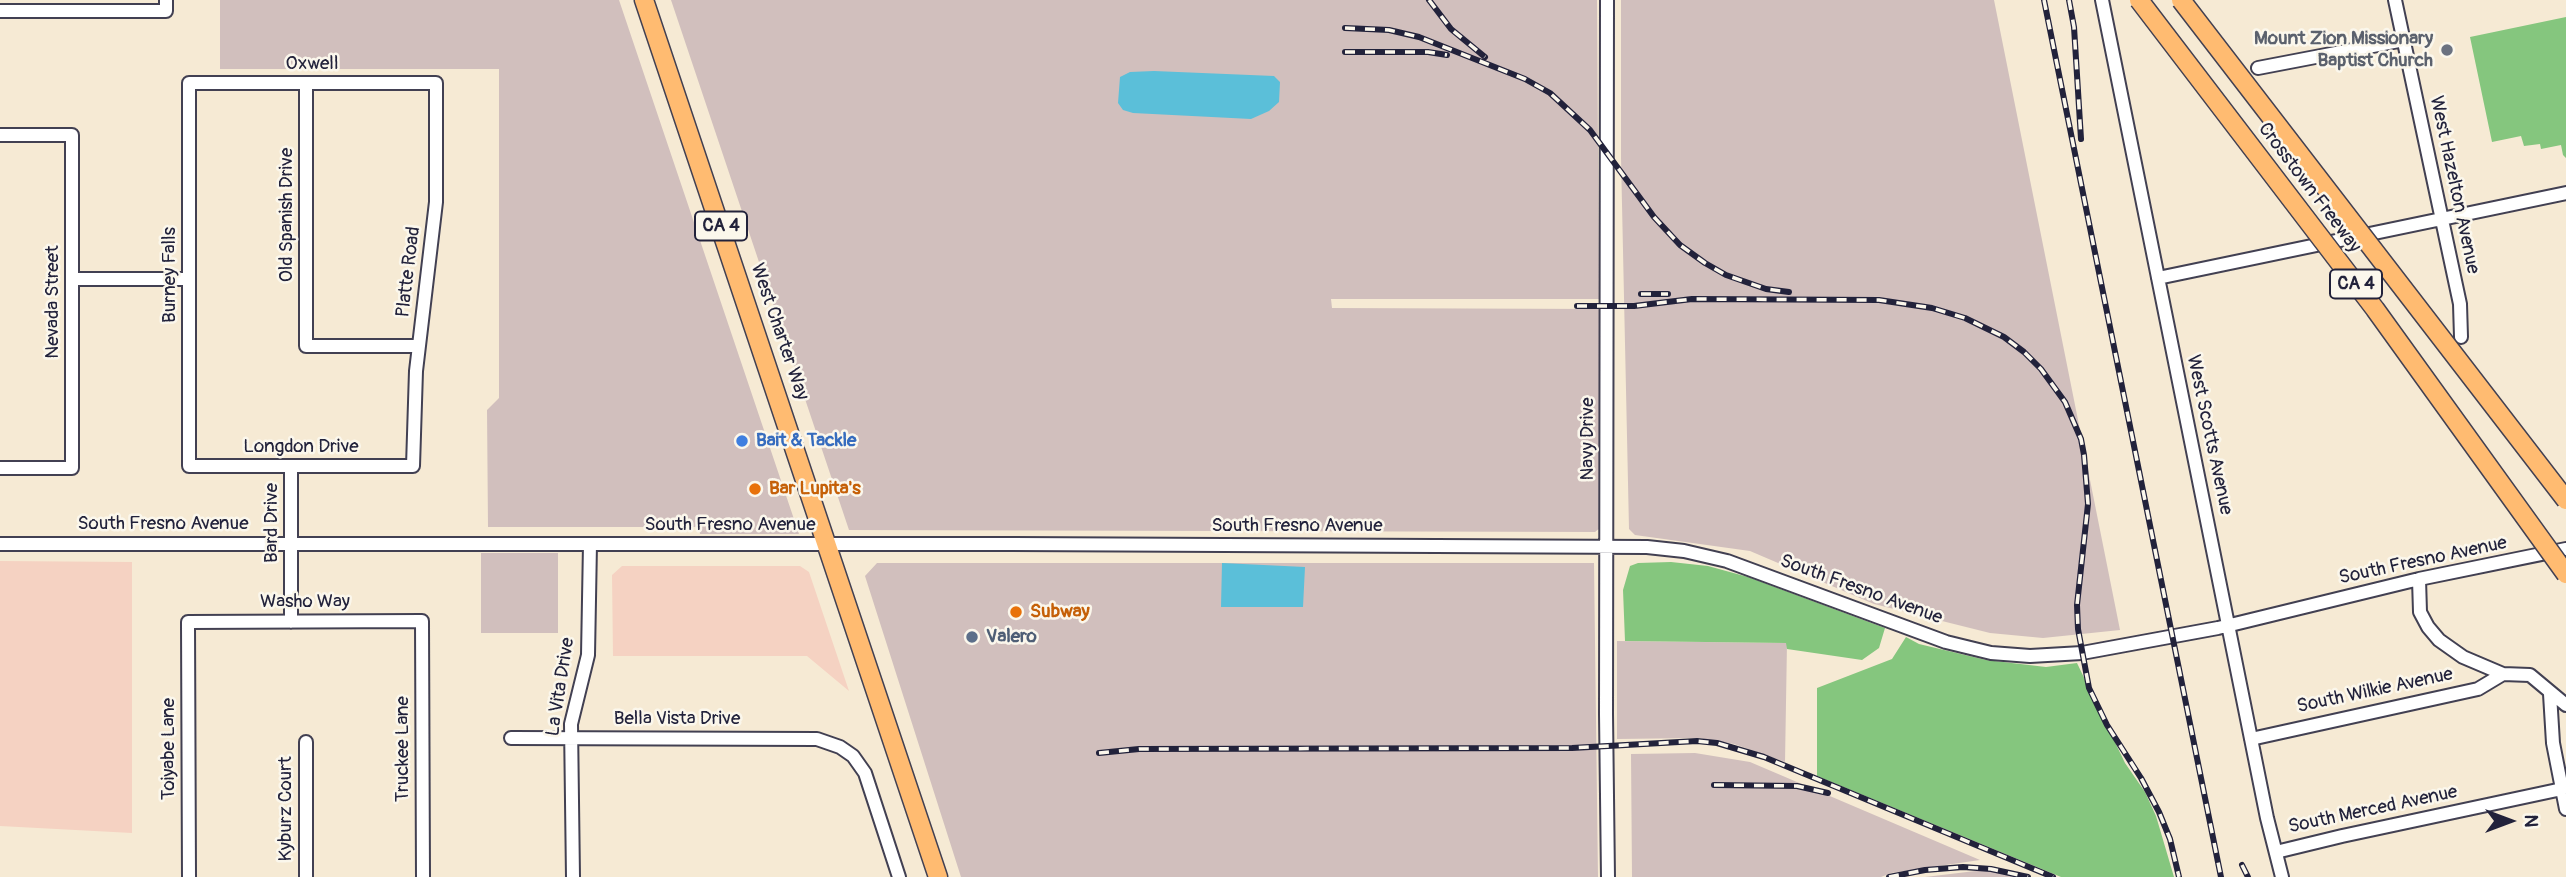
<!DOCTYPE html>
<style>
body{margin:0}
#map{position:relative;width:2566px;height:877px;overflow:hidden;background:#f6ead4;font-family:Pangolin,sans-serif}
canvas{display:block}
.north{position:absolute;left:2475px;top:786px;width:70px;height:70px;-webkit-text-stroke:5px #fbf7ec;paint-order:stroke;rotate:90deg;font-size:19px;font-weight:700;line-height:28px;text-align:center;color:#22223b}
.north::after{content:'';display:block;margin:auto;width:24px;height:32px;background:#22223b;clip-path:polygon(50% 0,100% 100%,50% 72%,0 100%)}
</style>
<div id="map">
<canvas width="2566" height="877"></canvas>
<div class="north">N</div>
</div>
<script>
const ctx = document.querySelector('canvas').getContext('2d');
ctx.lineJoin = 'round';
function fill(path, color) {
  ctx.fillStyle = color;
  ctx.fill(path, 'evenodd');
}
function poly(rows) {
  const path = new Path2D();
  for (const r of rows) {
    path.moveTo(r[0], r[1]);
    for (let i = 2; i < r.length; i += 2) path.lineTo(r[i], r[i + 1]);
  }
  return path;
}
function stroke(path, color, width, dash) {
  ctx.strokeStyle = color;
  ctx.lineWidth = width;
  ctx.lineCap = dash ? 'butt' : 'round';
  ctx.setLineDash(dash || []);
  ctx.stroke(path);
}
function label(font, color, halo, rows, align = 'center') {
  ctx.font = font + ' Pangolin,sans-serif';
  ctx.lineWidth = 5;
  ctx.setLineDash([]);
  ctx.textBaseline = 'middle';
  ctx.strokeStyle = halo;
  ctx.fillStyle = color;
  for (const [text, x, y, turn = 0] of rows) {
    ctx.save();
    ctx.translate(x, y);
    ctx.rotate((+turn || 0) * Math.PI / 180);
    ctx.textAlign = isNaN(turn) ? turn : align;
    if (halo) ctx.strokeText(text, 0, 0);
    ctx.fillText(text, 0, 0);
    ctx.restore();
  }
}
const built = poly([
 [0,561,132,562,132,833,0,826],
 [622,566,800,566,809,572,849,691,807,656,613,656,612,575]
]);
const industrial = poly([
 [220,0,619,0,799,534,700,534,699,527,488,527,487,410,499,398,499,69,220,69],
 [671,0,1597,0,1599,299,1331,299,1332,308,1599,309,1601,527,1595,532,849,530],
 [1621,0,1994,0,2120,630,2043,638,1990,633,1874,604,1750,551,1635,535,1629,529,1621,158],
 [481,553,558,553,558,633,481,633],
 [877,563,1594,563,1598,877,961,877,865,576],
 [1617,641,1787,643,1785,762,1734,744,1699,738,1617,739],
 [1695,753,1750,762,1980,860,1891,873,1881,877,1632,877,1631,754],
 [1992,869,2021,877,1925,877]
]);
const green = poly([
 [2566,17,2566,158,2563,155,2561,145,2541,149,2540,144,2524,146,2521,136,2492,142,2470,37],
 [1671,562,1708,566,1748,577,1885,628,1879,648,1862,660,1787,649,1786,643,1625,641,1623,590,1630,566,1638,563],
 [1906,637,1919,644,1986,660,2046,667,2077,663,2125,763,2145,792,2156,816,2174,877,2061,877,1817,776,1817,688,1892,659]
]);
const water = poly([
 [1154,71,1274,76,1280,82,1279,102,1269,111,1251,119,1133,113,1123,110,1118,103,1120,77,1130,72],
 [1222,563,1305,567,1303,607,1221,607]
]);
const minor = poly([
 [1607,0,1606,714,1608,877],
 [2102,0,2267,818,2282,877],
 [2395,0,2460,304,2461,337],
 [0,11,166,11,166,0],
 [2258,68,2404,40],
 [189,83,436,83,436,202,416,371,413,466,189,466,189,83],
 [306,83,306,346,419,346],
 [0,135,72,135,72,468,0,468],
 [2158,278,2566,193],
 [72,279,189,279],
 [291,466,291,622],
 [0,544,1013,544,1647,547,1684,551,1727,561,1946,642,1991,653,2030,656,2082,653,2218,628,2419,579,2566,549],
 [2419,579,2420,612,2428,627,2439,640,2463,657,2503,674,2530,675,2566,705],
 [2550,694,2553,743,2566,809],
 [511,738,817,739,840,747,853,756,865,773,899,877],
 [2251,739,2478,689,2503,674],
 [306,742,306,877],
 [2276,852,2342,836,2562,789],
 [189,877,188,622,422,621,423,877],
 [573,877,571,724,588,655,590,544]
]);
const highway = poly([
 [644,0,938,877]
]);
const rail = poly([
 [1429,0,1451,29,1485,57],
 [2044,0,2221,877],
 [2069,0,2074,27,2081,139],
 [1345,28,1389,30,1419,37,1525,79,1550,93,1590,130,1654,217,1680,245,1705,263,1726,275,1766,289,1789,292],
 [1345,52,1428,52,1447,55],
 [1641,294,1668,294],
 [1577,306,1634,306,1692,299,1879,300,1932,308,1965,318,2004,337,2024,352,2041,369,2065,402,2081,439,2084,455,2088,504,2077,605,2078,629,2089,688,2107,725,2141,778,2159,812,2170,839,2179,877],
 [1099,753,1139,749,1572,748,1697,741,1717,743,1764,757,2053,877],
 [1714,785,1797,786,1828,793],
 [2242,865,2248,877],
 [1889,877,1925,870,1963,867,1991,869,2028,877]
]);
const highwayBridge = poly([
 [2139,0,2375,309,2566,574],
 [2181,0,2566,500]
]);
const markers = [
 [2447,50,7,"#6b7280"],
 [742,441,7,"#3f7fe0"],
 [755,489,7,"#e8710a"],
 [1016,612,7,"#e8710a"],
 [972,637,7,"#5c6f8a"]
];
const shields = [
 [721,226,52],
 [2356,284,52]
];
const shieldNames = [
 ["CA 4",721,226],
 ["CA 4",2356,284]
];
const worshipNames = [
 ["Mount Zion Missionary",2433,39],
 ["Baptist Church",2433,61]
];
const streetNames = [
 ["Oxwell",312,64],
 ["West Hazelton Avenue",2454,185,78],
 ["Crosstown Freeway",2309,188,53],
 ["Old Spanish Drive",287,215,-90],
 ["Platte Road",409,272,-83],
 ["Burney Falls",170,275,-90],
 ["Nevada Street",53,302,-90],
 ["West Charter Way",779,332,71],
 ["West Scotts Avenue",2209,435,78],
 ["Navy Drive",1588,439,-90],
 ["Longdon Drive",301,447],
 ["Bard Drive",272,523,-90],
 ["South Fresno Avenue",163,524],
 ["South Fresno Avenue",730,525],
 ["South Fresno Avenue",1297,526],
 ["South Fresno Avenue",2423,561,-12],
 ["South Fresno Avenue",1861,590,20],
 ["Washo Way",305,602],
 ["La Vita Drive",561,687,-81],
 ["South Wilkie Avenue",2375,691,-12],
 ["Bella Vista Drive",677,719],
 ["Toiyabe Lane",169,749,-90],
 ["Truckee Lane",403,749,-90],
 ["Kyburz Court",286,809,-90],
 ["South Merced Avenue",2373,810,-12]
];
const shopNames = [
 ["Bait & Tackle",756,441]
];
const foodNames = [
 ["Bar Lupita's",769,489],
 ["Subway",1030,612]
];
const serviceNames = [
 ["Valero",986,637]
];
fill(built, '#f5d2c2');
fill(industrial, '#d1bfbd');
fill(green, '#85c67e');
fill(water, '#5bbfd9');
stroke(minor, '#424052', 16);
stroke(highway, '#424052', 21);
stroke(minor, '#fff', 12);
stroke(highway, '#ffbb71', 18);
stroke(rail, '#22223b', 6);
stroke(rail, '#fbf7ec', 3.5, [10]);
stroke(highwayBridge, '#424052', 21, []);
stroke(highwayBridge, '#ffbb71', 18);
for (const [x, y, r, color] of markers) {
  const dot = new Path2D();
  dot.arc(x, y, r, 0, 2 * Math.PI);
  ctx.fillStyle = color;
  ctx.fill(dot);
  stroke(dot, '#fbf7ec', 2.5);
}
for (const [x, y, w] of shields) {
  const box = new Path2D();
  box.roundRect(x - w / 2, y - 14.5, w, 29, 5);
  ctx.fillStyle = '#fbf7ec';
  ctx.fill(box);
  stroke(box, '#22223b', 2);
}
label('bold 18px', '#22223b', null, shieldNames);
label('bold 19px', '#5b616d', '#fbf7ec', worshipNames, 'right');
label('19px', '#22223b', '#fbf7ec', streetNames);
label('bold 19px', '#366cbe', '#fbf7ec', shopNames, 'left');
label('bold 19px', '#c56008', '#fbf7ec', foodNames, 'left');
label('bold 19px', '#4e5e75', '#fbf7ec', serviceNames, 'left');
</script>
